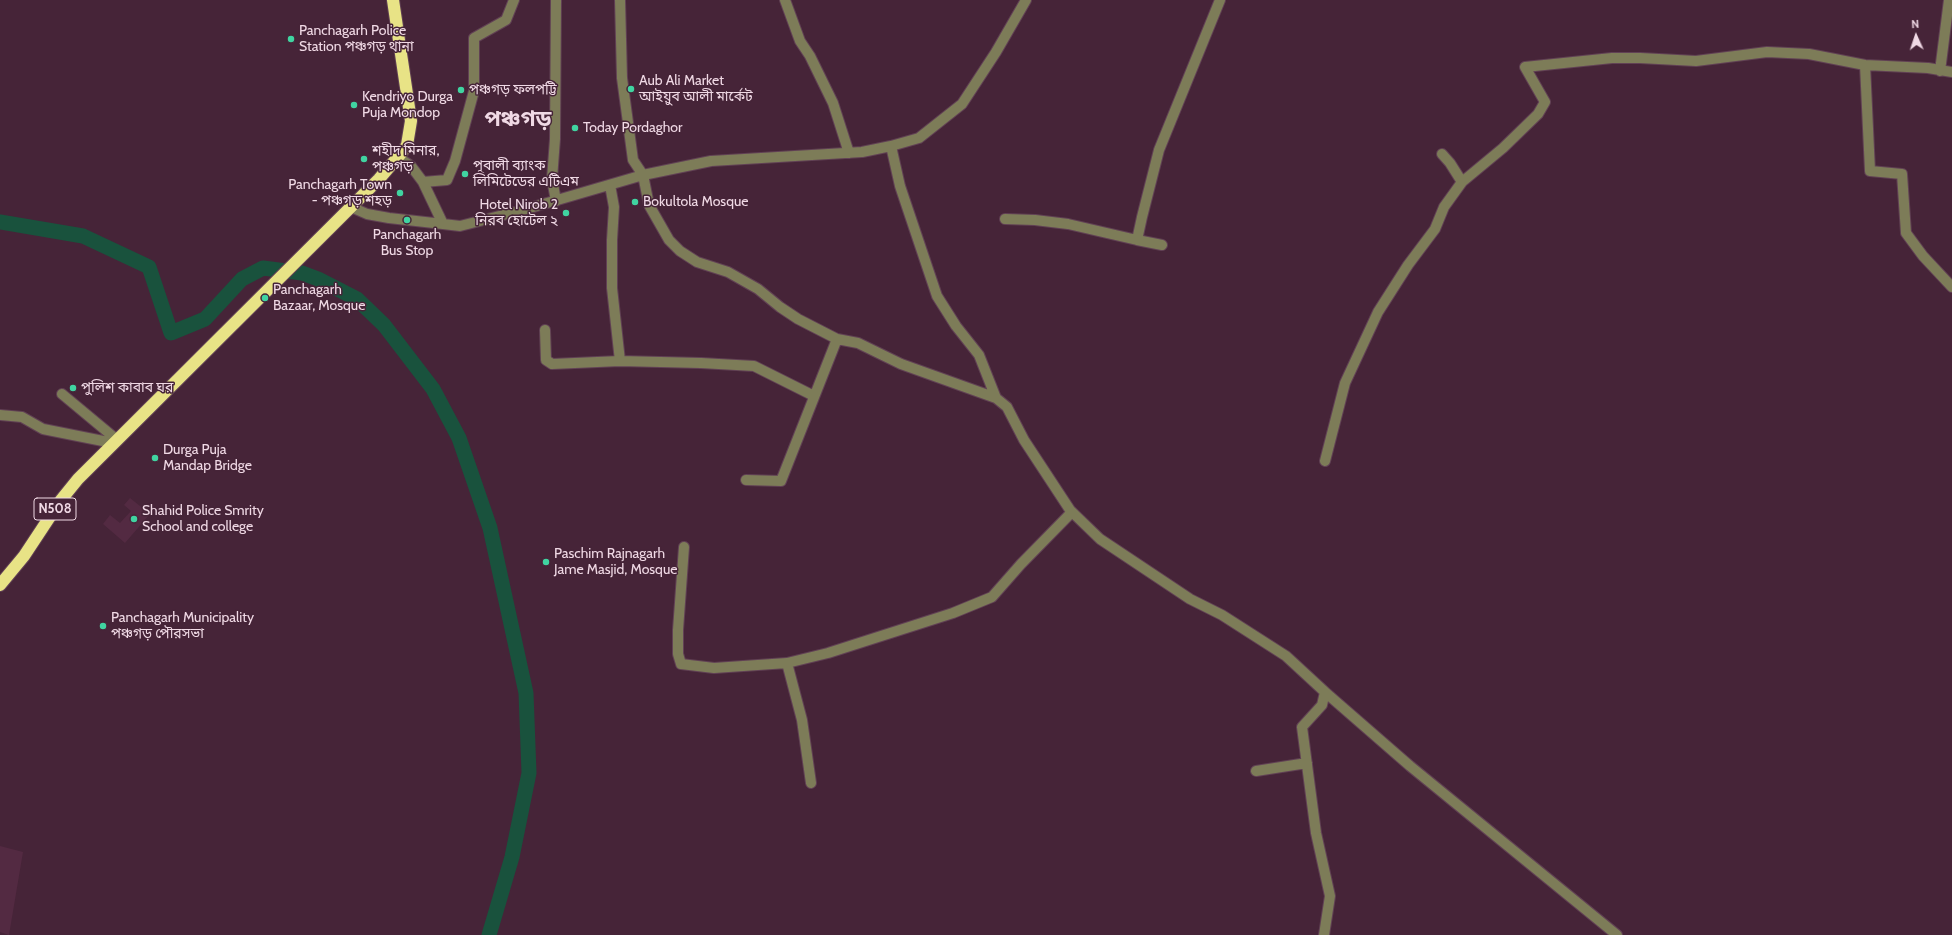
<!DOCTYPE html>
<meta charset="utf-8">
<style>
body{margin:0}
#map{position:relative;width:1952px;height:935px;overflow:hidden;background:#462438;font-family:Cabin,sans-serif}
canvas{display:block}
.north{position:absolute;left:1896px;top:16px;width:40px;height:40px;-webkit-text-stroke:3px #462438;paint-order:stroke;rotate:357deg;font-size:11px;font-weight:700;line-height:16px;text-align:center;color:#f0d9e5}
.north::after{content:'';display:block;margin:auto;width:14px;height:18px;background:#f0d9e5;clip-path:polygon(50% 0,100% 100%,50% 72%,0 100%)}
</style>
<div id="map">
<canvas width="1952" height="935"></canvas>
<div class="north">N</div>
</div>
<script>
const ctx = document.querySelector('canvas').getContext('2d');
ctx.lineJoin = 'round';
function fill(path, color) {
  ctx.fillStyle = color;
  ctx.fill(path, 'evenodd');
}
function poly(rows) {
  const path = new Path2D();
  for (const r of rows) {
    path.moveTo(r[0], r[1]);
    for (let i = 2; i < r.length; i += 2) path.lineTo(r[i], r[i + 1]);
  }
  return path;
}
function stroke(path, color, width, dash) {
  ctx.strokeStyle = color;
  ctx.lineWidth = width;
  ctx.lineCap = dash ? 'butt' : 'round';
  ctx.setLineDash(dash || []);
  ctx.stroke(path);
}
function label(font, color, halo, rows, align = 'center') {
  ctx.font = font + ' Cabin,"Noto Sans Bengali",sans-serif';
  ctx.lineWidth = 3;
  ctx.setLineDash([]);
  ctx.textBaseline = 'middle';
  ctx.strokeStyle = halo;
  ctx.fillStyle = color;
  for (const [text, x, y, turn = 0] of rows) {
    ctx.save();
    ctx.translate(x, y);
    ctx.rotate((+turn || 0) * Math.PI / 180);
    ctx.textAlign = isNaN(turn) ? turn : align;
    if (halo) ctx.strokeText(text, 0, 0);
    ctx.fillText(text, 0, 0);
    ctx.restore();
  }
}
const built = poly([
 [130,498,150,514,125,543,103,524,110,515,120,523,131,511,124,505],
 [0,846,23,852,9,935,0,932]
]);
const river = poly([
 [0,222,83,236,149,267,171,333,205,319,242,279,263,268,302,273,318,279,357,299,384,325,433,389,459,438,490,528,526,693,529,773,512,857,489,935]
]);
const minor = poly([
 [556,0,555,139,552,179,556,201],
 [620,0,622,78,633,160,643,175,649,205,669,240,680,251,697,262,728,272,758,289,780,307,798,319,837,339,781,481,746,480],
 [785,0,800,41,810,56,833,103,849,153],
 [1865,65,1870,171,1902,174,1906,233,1923,256,1952,287],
 [1940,71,1949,0],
 [891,146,900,186,937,296,956,326,979,355,996,398],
 [1442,154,1450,163,1462,182,1503,148,1538,114,1545,102,1525,67,1612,58,1640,58,1696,61,1767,52,1809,54,1865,65,1928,68,1952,72],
 [398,157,411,166,423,182,443,224,460,226,523,210,643,175,711,161,862,152,891,146,919,138,962,104,996,52,1026,0],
 [423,182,447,180,455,161,474,91,474,38,506,20,514,0],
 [610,185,614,207,612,240,612,288,620,361,701,363,754,366,814,396],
 [351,207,367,214,389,218,443,224],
 [1005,219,1035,220,1068,224,1137,240],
 [1162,245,1137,240,1142,217,1159,150,1220,0],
 [545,330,546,360,552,364,620,361],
 [837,339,858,343,901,364,996,398,1007,407,1024,440,1070,510,1100,539,1190,599,1222,615,1286,656,1325,692,1322,705,1302,727,1316,833,1330,896,1324,935],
 [62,394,116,439],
 [0,415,22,417,43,429,113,443],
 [1325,461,1345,383,1378,312,1408,265,1435,229,1444,207,1462,182],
 [684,547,678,630,678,654,681,664,714,668,787,663,828,653,953,613,992,597,1021,564,1072,512],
 [787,663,802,720,811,783],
 [1325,692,1410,766,1617,935],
 [1256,771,1307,763]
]);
const highway = poly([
 [0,585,24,556,61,500,78,479,379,179,403,151,407,145,411,121,393,0]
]);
const markers = [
 [291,39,4,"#40d4a1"],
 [631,89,4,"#40d4a1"],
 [461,90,4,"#40d4a1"],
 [354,105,4,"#40d4a1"],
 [575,128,4,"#40d4a1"],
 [364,159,4,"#40d4a1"],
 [465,174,4,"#40d4a1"],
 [400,193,4,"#40d4a1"],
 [635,202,4,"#40d4a1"],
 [566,213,4,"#40d4a1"],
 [407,220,4,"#40d4a1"],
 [265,298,4,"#40d4a1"],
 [73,388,4,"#40d4a1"],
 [155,458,4,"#40d4a1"],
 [134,519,4,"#40d4a1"],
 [546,562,4,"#40d4a1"],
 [103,626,4,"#40d4a1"]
];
const shields = [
 [55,509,42]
];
const shieldNames = [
 ["N508",55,509]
];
const poiNames = [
 ["Panchagarh Police",299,31],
 ["Station পঞ্চগড় থানা",299,47],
 ["Aub Ali Market",639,81],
 ["আইয়ুব আলী মার্কেট",639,97],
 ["পঞ্চগড় ফলপট্টি",469,90],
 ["Kendriyo Durga",362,97],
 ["Puja Mondop",362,113],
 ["Today Pordaghor",583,128],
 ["শহীদ মিনার,",372,151],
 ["পঞ্চগড়",372,167],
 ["পূবালী ব্যাংক",473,166],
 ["লিমিটেডের এটিএম",473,182],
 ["Panchagarh Town",392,185,"right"],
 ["- পঞ্চগড় শহড়",392,201,"right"],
 ["Bokultola Mosque",643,202],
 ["Hotel Nirob 2",558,205,"right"],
 ["নিরব হোটেল ২",558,221,"right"],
 ["Panchagarh",407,235,"center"],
 ["Bus Stop",407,251,"center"],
 ["Panchagarh",273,290],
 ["Bazaar, Mosque",273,306],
 ["পুলিশ কাবাব ঘর",81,388],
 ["Durga Puja",163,450],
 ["Mandap Bridge",163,466],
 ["Shahid Police Smrity",142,511],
 ["School and college",142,527],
 ["Paschim Rajnagarh",554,554],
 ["Jame Masjid, Mosque",554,570],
 ["Panchagarh Municipality",111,618],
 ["পঞ্চগড় পৌরসভা",111,634]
];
const townNames = [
 ["পঞ্চগড়",518,120]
];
fill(built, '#532a42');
stroke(river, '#19523d', 15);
stroke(minor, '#614154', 12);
stroke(highway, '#614154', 14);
stroke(minor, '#7d7c58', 10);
stroke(highway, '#e8e386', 12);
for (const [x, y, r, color] of markers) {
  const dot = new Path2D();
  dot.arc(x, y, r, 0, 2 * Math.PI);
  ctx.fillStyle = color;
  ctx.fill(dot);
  stroke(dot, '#462438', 1.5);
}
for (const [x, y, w] of shields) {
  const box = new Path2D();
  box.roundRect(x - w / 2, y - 11, w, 22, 3);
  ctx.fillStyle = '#462438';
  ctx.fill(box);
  stroke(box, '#f0d9e5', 1);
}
label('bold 13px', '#f0d9e5', null, shieldNames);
label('14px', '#f0d9e5', '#462438', poiNames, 'left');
label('bold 22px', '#f0d9e5', '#462438', townNames);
</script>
